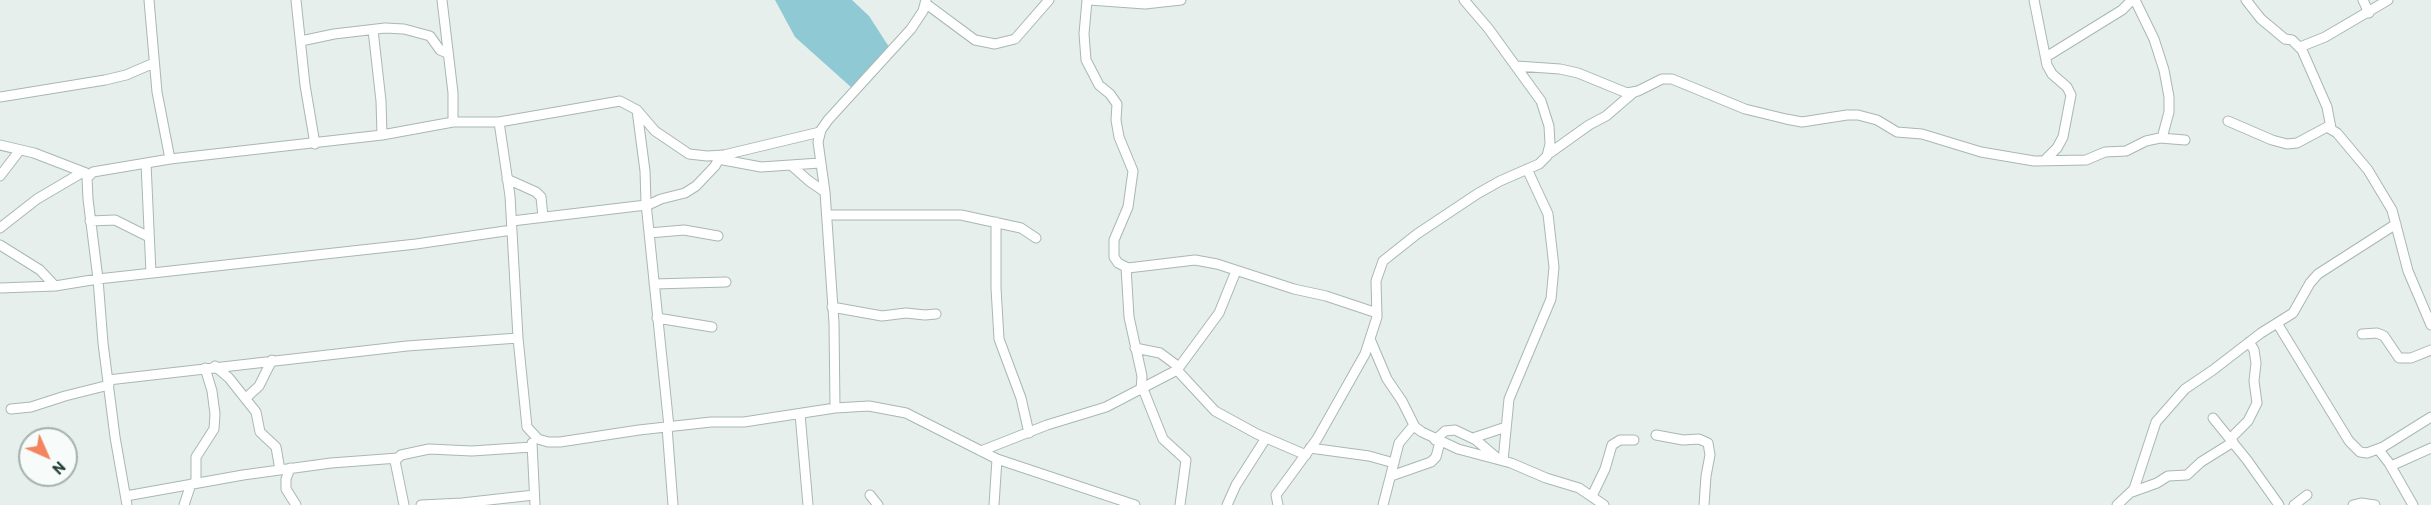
<!DOCTYPE html>
<style>
body{margin:0}
#map{position:relative;width:2431px;height:505px;overflow:hidden;background:#e6efeb;font-family:Barlow,sans-serif}
canvas{display:block}
.north{position:absolute;left:18px;top:427px;width:60px;height:60px;box-sizing:border-box;background:#f7fbf9;border:2px solid #a3b1ad;border-radius:50%;rotate:135deg;font-size:16px;font-weight:700;line-height:24px;text-align:center;color:#24423a}
.north::after{content:'';display:block;margin:auto;width:21px;height:27px;background:#f4845f;clip-path:polygon(50% 0,100% 100%,50% 72%,0 100%)}
</style>
<div id="map">
<canvas width="2431" height="505"></canvas>
<div class="north">N</div>
</div>
<script>
const ctx = document.querySelector('canvas').getContext('2d');
ctx.lineJoin = 'round';
function fill(path, color) {
  ctx.fillStyle = color;
  ctx.fill(path, 'evenodd');
}
function poly(rows) {
  const path = new Path2D();
  for (const r of rows) {
    path.moveTo(r[0], r[1]);
    for (let i = 2; i < r.length; i += 2) path.lineTo(r[i], r[i + 1]);
  }
  return path;
}
function stroke(path, color, width, dash) {
  ctx.strokeStyle = color;
  ctx.lineWidth = width;
  ctx.lineCap = dash ? 'butt' : 'round';
  ctx.setLineDash(dash || []);
  ctx.stroke(path);
}
const water = poly([
 [775,0,852,0,869,16,891,50,852,88,795,37]
]);
const street = poly([
 [149,0,157,92,170,159],
 [296,0,305,85,315,144],
 [442,0,453,93,453,122],
 [1087,0,1084,34,1086,60,1099,85,1110,94,1117,104,1116,120,1119,137,1133,171,1128,207,1114,240,1114,257,1118,263,1128,268,1195,260,1217,264,1294,289,1326,296,1377,313],
 [1089,0,1145,4,1181,0],
 [2034,0,2047,65,2052,74,2067,87,2071,95,2063,137,2057,148,2044,161],
 [2135,0,2154,39,2164,70,2169,97,2169,112,2162,138],
 [2246,0,2261,19,2285,39,2292,40,2302,50,2327,107,2331,128],
 [2363,0,2369,13],
 [925,3,975,40,995,44,1015,39,1049,0],
 [373,30,381,101,382,135],
 [301,41,334,34,385,28,404,29,430,36,440,50,447,53],
 [2300,47,2325,37,2388,0],
 [2046,57,2122,10,2132,0],
 [1517,66,1560,69,1578,73,1627,93,1638,91,1662,79,1672,79,1745,109,1786,119,1802,122,1847,115,1858,115,1877,120,1897,132,1922,134,1981,152,2034,161,2086,160,2105,152,2126,151,2146,141,2160,138,2185,140],
 [0,97,105,80,126,75,154,63],
 [637,110,645,171,646,203,669,427],
 [2228,121,2272,140,2287,144,2297,143,2327,127,2337,133,2368,170,2392,210,2408,271,2431,325],
 [499,122,510,196,518,338,527,427,538,439,548,442,560,442,639,430,711,422,744,422,835,408,869,406,906,413,997,459,1135,505],
 [0,145,34,153,86,173],
 [1547,155,1589,125,1606,116,1634,92],
 [718,159,761,167,820,163],
 [146,163,151,273],
 [792,166,809,181,825,192],
 [0,176,20,150],
 [507,179,536,192,541,197,543,217],
 [646,206,661,199,685,193,696,186,715,166,721,155],
 [827,215,961,215,1021,228,1036,238],
 [90,221,115,220,149,237],
 [512,221,646,205],
 [996,222,996,288,999,339,1021,398,1029,433],
 [0,228,37,199,83,172],
 [649,233,684,230,718,236],
 [0,245,40,270,55,286],
 [1126,267,1129,317,1142,376,1141,390],
 [654,284,726,282],
 [0,288,55,286,98,279,416,244,512,230],
 [832,307,882,316,906,313,925,315,936,314],
 [657,318,712,327],
 [2277,323,2349,441,2360,452,2367,453,2383,447,2431,417],
 [2362,334,2377,333,2384,336,2399,358,2411,358,2431,350],
 [1370,339,1387,379,1402,401,1415,427,1422,432,1458,449,1511,463,1546,478,1579,488,1604,505],
 [1135,348,1160,353,1179,367],
 [215,366,229,378,256,412,260,432,276,447,280,470],
 [1177,370,1215,411,1257,434,1306,455],
 [108,380,407,346,518,338],
 [1143,389,1163,439,1186,460,1180,505],
 [246,398,259,386,272,360],
 [835,408,834,323,825,192,818,142,821,130,828,120,911,29,923,11,926,0],
 [11,409,31,407,65,396,109,385],
 [800,414,808,505],
 [2213,418,2247,460,2279,505],
 [667,427,673,505],
 [1656,435,1683,440,1699,439,1708,443,1710,455,1706,476,1704,505],
 [1473,438,1506,427],
 [2230,439,2248,421,2257,403,2254,381,2256,363,2254,350,2249,342],
 [1435,440,1445,431,1455,430,1476,440,1497,458],
 [532,443,535,505],
 [1310,448,1369,456,1394,463],
 [2378,449,2389,463,2413,505],
 [981,451,1047,425,1106,407,1177,370,1219,313,1236,271],
 [1503,461,1509,399,1551,299,1554,267,1548,214,1527,169],
 [2391,466,2431,448],
 [290,468,286,479,286,489,296,505],
 [1391,476,1431,462,1436,457,1440,442],
 [196,483,196,457,214,429,215,414,212,391,205,368],
 [2132,492,2157,483,2168,476,2187,475,2201,462,2233,442],
 [870,495,878,505],
 [126,496,243,475,331,463,398,458],
 [1592,496,1605,469,1612,445,1620,440,1634,440],
 [127,505,115,437,103,343,98,279,88,199,87,178,93,172,170,159,382,135,453,122,499,122,620,101,637,110,655,131,689,154,707,156,724,155,820,132],
 [184,505,191,484],
 [404,505,395,461,401,455,429,449,472,451,532,447],
 [421,505,462,503,534,495],
 [994,505,997,459],
 [1227,505,1236,485,1266,438],
 [1278,505,1276,495,1317,439,1365,354,1377,317,1376,281,1383,261,1417,234,1477,194,1500,181,1539,164,1547,156,1550,144,1549,126,1541,101,1488,28,1464,0],
 [1383,505,1399,443,1414,425],
 [2117,505,2134,489,2156,422,2185,389,2213,370,2261,333,2293,313,2310,283,2318,274,2396,224],
 [2294,505,2307,495],
 [2353,505,2361,503,2375,505]
]);
fill(water, '#8ec9d4');
stroke(street, '#a8b8b2', 11);
stroke(street, '#fff', 9);
</script>
